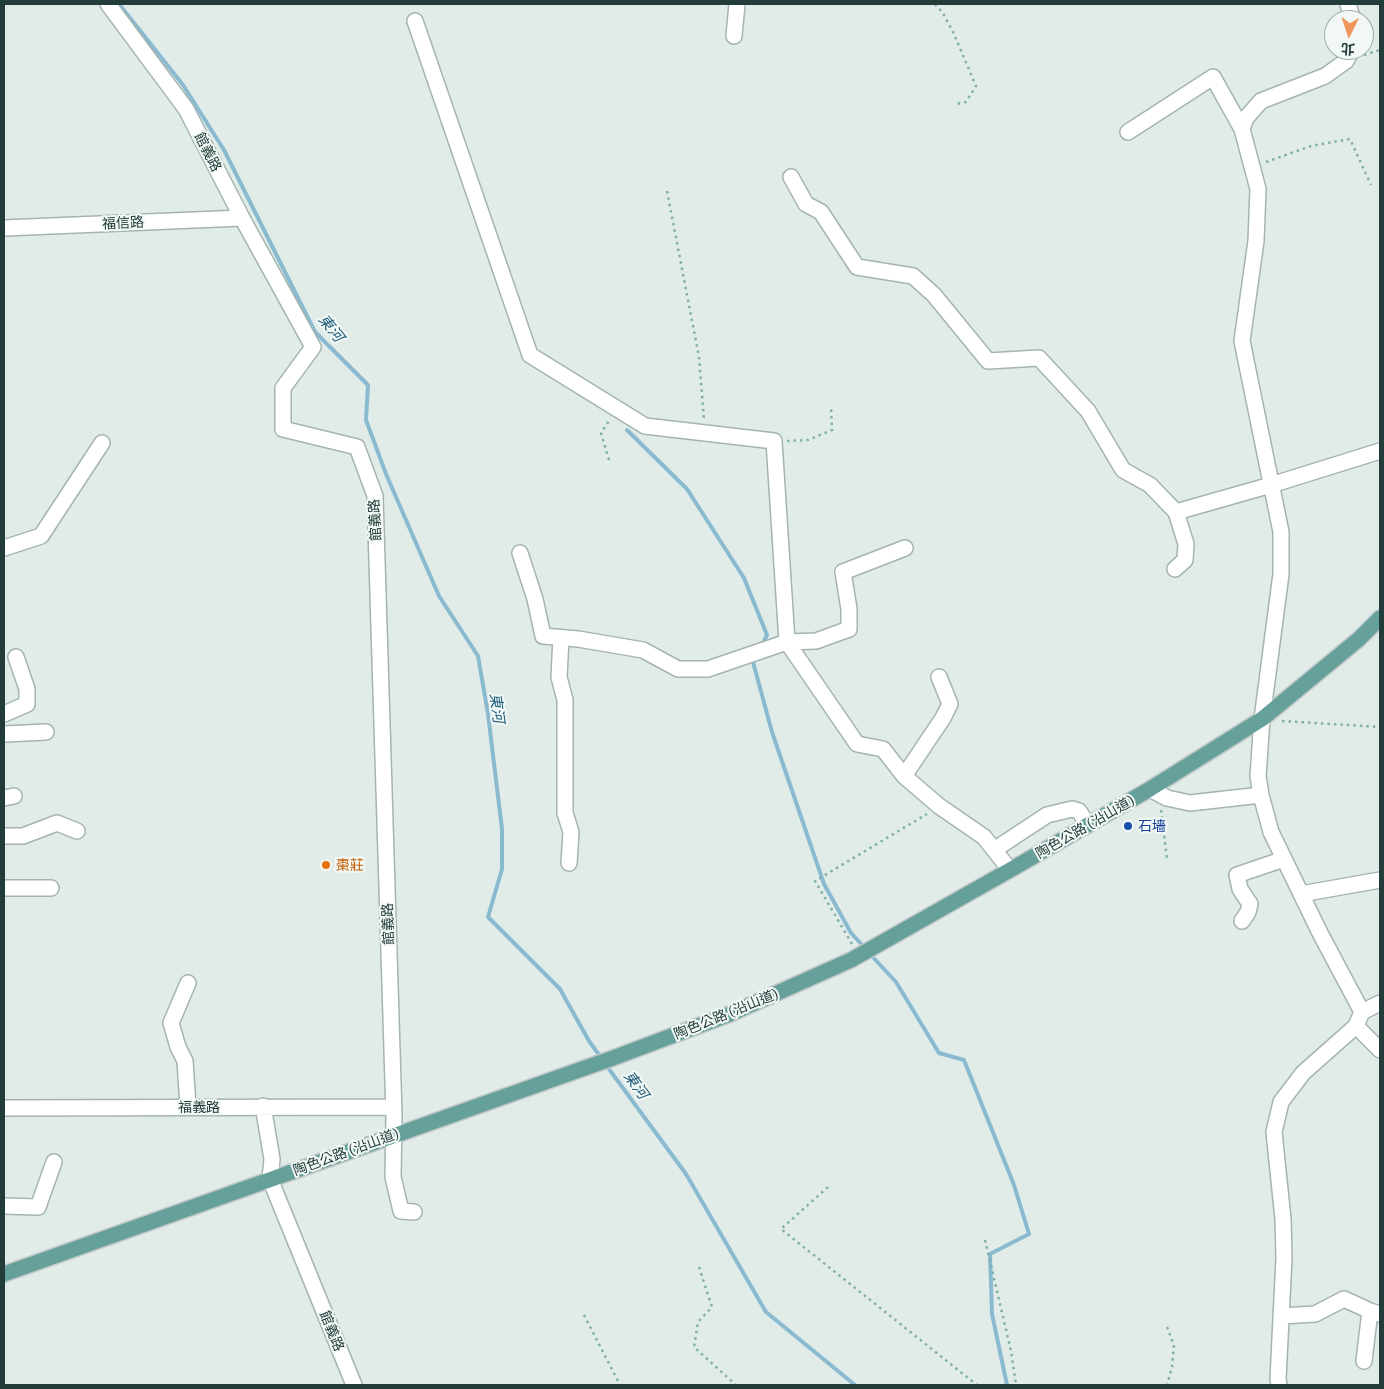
<!DOCTYPE html>
<meta charset="utf-8">
<style>
body{margin:0}
#map{position:relative;width:1384px;height:1389px;overflow:hidden;background:#e1ece9;font-family:"Exo 2","Noto Sans TC",sans-serif}
canvas{display:block}
.frame{position:absolute;inset:0;border:5px solid #223c39;pointer-events:none}
.north{position:absolute;left:1324px;top:10px;width:50px;height:50px;box-sizing:border-box;background:#f2f8f6;border:1px solid #9fadaa;border-radius:50%;rotate:184deg;font-size:14px;font-weight:700;line-height:20px;text-align:center;color:#223c39}
.north::after{content:'';display:block;margin:auto;width:18px;height:22px;background:#f0965b;clip-path:polygon(50% 0,100% 100%,50% 72%,0 100%)}
</style>
<div id="map">
<canvas width="1384" height="1389"></canvas>
<div class="frame"></div>
<div class="north">北</div>
</div>
<script>
const ctx = document.querySelector('canvas').getContext('2d');
ctx.lineJoin = 'round';
function poly(rows) {
  const path = new Path2D();
  for (const r of rows) {
    path.moveTo(r[0], r[1]);
    for (let i = 2; i < r.length; i += 2) path.lineTo(r[i], r[i + 1]);
  }
  return path;
}
function stroke(path, color, width, dash) {
  ctx.strokeStyle = color;
  ctx.lineWidth = width;
  ctx.lineCap = dash ? 'butt' : 'round';
  ctx.setLineDash(dash || []);
  ctx.stroke(path);
}
function label(font, color, halo, rows, align = 'center') {
  ctx.font = font + ' "Exo 2","Noto Sans TC",sans-serif';
  ctx.lineWidth = 4;
  ctx.setLineDash([]);
  ctx.textBaseline = 'middle';
  ctx.strokeStyle = halo;
  ctx.fillStyle = color;
  for (const [text, x, y, turn = 0] of rows) {
    ctx.save();
    ctx.translate(x, y);
    ctx.rotate((+turn || 0) * Math.PI / 180);
    ctx.textAlign = isNaN(turn) ? turn : align;
    if (halo) ctx.strokeText(text, 0, 0);
    ctx.fillText(text, 0, 0);
    ctx.restore();
  }
}
const stream = poly([
 [119,4,183,85,224,150,315,332,368,385,366,420,386,474,439,596,478,656,488,714,502,829,502,869,488,917,560,989,589,1041,602,1059],
 [627,430,687,489,744,578,767,635,762,645],
 [755,658,753,662,772,732,824,884,851,933,864,947],
 [870,954,896,982,939,1053,964,1060,1014,1185,1029,1234,990,1254,992,1314,1007,1385],
 [606,1065,686,1174,766,1312,855,1385]
]);
const path = poly([
 [935,4,943,13,953,32,976,86,966,102,956,104],
 [1364,55,1380,50],
 [1266,162,1311,146,1350,139,1371,185],
 [667,191,699,357,704,419],
 [787,441,808,440,832,430,831,406],
 [609,460,601,433,609,421],
 [1282,721,1380,727],
 [1161,810,1167,859],
 [852,944,815,881,927,814],
 [828,1187,781,1229,977,1385],
 [985,1240,1011,1351,1016,1385],
 [699,1267,712,1307,698,1322,694,1347,736,1385],
 [584,1315,620,1385],
 [1167,1327,1174,1345,1172,1367,1167,1385]
]);
const minor = poly([
 [108,4,186,109,242,218,313,347,283,388,283,429,357,447,375,496,394,1115,393,1177,401,1211,414,1212],
 [1348,4,1353,20],
 [415,21,530,355,645,426,774,441,787,642,857,744,883,749,904,776,939,806,984,837,1010,870],
 [734,36,737,4],
 [1128,132,1213,77,1242,129],
 [791,177,806,204,821,212,857,267,913,276,934,295,988,361,1039,358,1088,411,1123,470,1150,485,1176,512,1271,485,1380,451],
 [4,228,242,218],
 [4,548,41,536,102,443],
 [520,553,535,599,543,636,578,639,643,650,678,669,708,669,787,642,816,641,849,629,849,609,843,572,905,548],
 [1175,569,1185,560,1186,544,1176,512],
 [561,638,559,677,565,700,565,813,571,832,569,863],
 [4,714,27,704,27,689,16,657],
 [4,734,46,732],
 [904,776,943,718,950,704,939,677],
 [1150,789,1167,798,1190,803,1261,795],
 [4,798,14,796],
 [4,836,23,836,57,823,77,831],
 [994,850,1047,815,1072,809,1079,811,1088,825],
 [4,888,51,888],
 [1301,894,1380,880],
 [1242,921,1248,912,1250,904,1240,889,1237,875,1284,859],
 [1362,1012,1380,1003],
 [1356,1026,1380,1050],
 [263,1106,272,1159,270,1179,354,1385],
 [188,1107,185,1061,178,1047,171,1023,188,983],
 [4,1108,394,1107],
 [4,1206,38,1207,54,1162],
 [1281,1316,1315,1314,1344,1299,1370,1311,1380,1314],
 [1364,1361,1370,1311],
 [1279,1385,1278,1379,1284,1258,1283,1219,1274,1132,1281,1102,1303,1073,1356,1026,1362,1012,1320,933,1271,832,1261,795,1258,776,1262,719,1281,574,1281,532,1242,341,1256,241,1258,189,1242,129,1246,118,1261,101,1325,76,1346,61,1352,50]
]);
const major = poly([
 [4,1274,613,1058,730,1014,851,960,1010,870,1150,789,1262,719,1359,639,1380,618]
]);
const markers = [
 [1128,826,5,"#1a4fb4"],
 [326,865,5,"#e8710a"]
];
const streetNames = [
 ["館義路",208,152,63],
 ["福信路",123,223,-3],
 ["館義路",375,520,-93],
 ["陶色公路 (沿山道)",1085,827,-30],
 ["館義路",388,924,-92],
 ["陶色公路 (沿山道)",726,1014,-22],
 ["福義路",199,1107],
 ["陶色公路 (沿山道)",346,1152,-20],
 ["館義路",332,1331,68]
];
const transitNames = [
 ["石墻",1138,826]
];
const foodNames = [
 ["棗莊",336,865]
];
const waterNames = [
 ["東河",331,328,51],
 ["東河",497,708,82],
 ["東河",636,1085,54]
];
stroke(stream, '#8abad0', 4);
stroke(minor, '#a4b4b1', 18);
stroke(major, '#c1c8c8', 18);
stroke(path, '#82afa7', 2.5, [2.5, 4]);
stroke(minor, '#fff', 15);
stroke(major, '#66a09a', 15);
for (const [x, y, r, color] of markers) {
  const dot = new Path2D();
  dot.arc(x, y, r, 0, 2 * Math.PI);
  ctx.fillStyle = color;
  ctx.fill(dot);
  stroke(dot, '#f2f8f6', 2);
}
label('14px', '#223c39', '#f2f8f6', streetNames);
label('14px', '#164399', '#f2f8f6', transitNames, 'left');
label('14px', '#c56008', '#f2f8f6', foodNames, 'left');
label('italic 15px', '#1d5a77', '#f2f8f6', waterNames);
</script>
